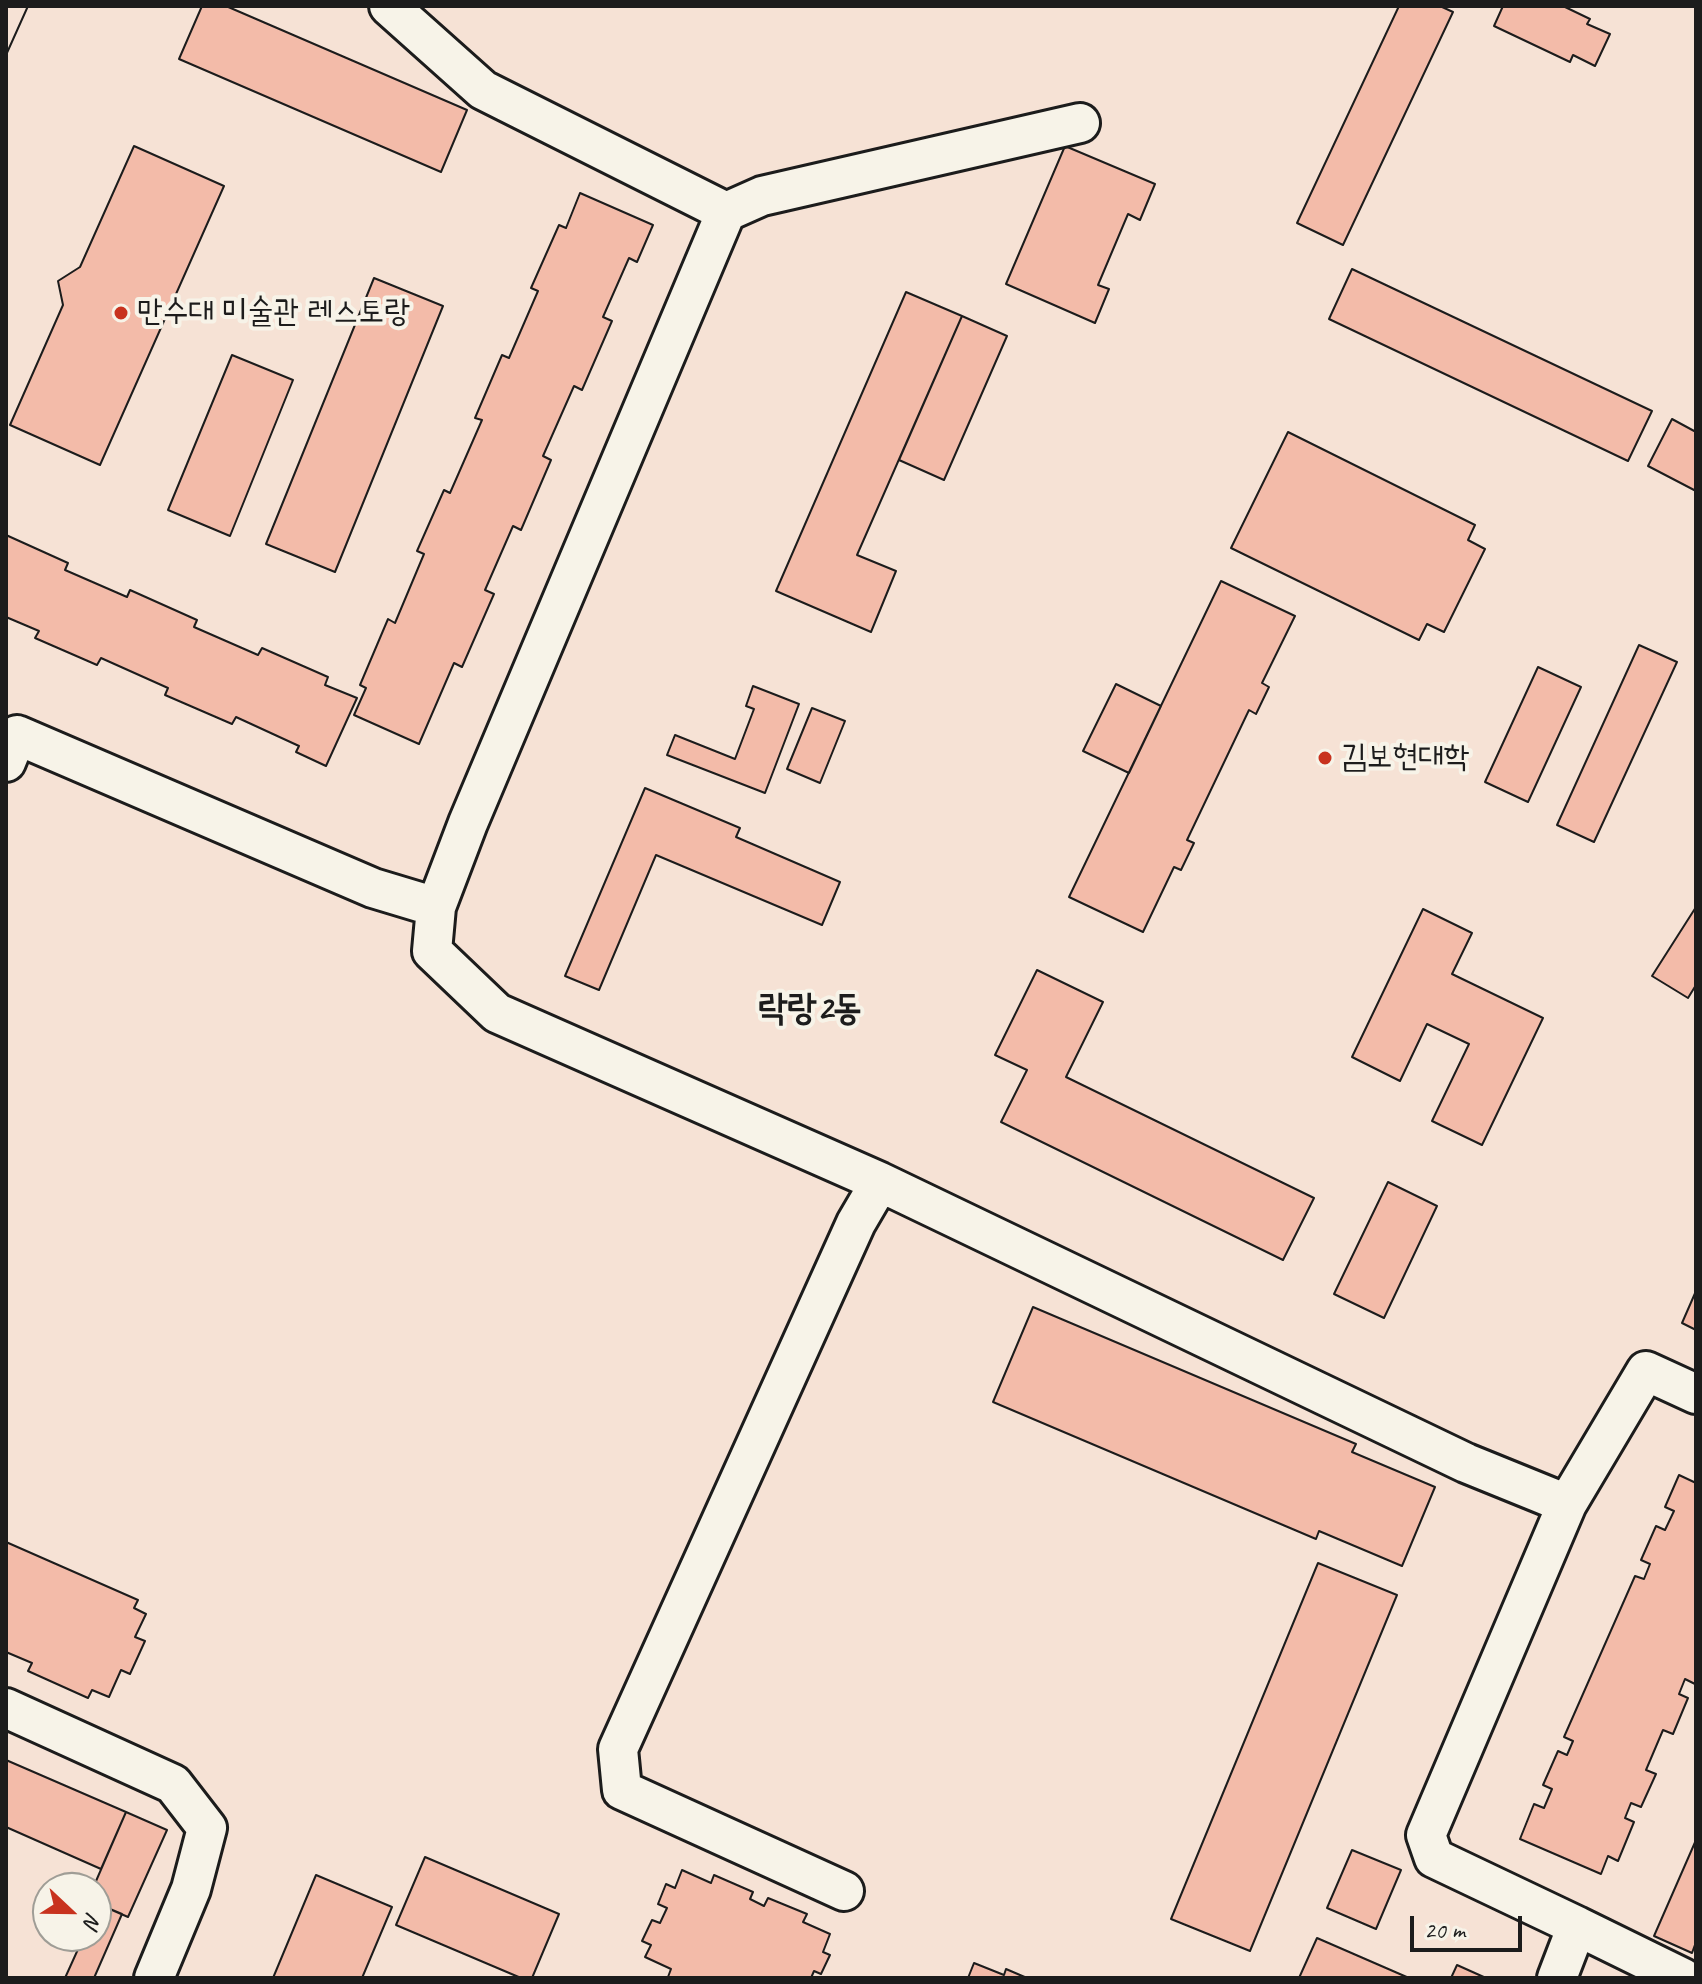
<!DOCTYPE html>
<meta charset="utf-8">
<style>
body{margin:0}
#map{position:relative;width:1702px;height:1984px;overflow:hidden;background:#f6e2d5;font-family:Caveat,sans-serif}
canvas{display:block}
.frame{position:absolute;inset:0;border:8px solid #1c1c1c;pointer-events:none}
.north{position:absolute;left:32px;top:1872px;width:80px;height:80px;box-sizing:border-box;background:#f7f3e8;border:2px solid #9f9d96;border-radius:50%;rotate:112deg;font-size:22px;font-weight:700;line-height:32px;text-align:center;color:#1c1c1c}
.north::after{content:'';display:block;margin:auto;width:28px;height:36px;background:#c8321e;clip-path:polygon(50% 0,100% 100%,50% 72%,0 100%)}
.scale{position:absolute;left:1410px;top:1916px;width:112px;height:36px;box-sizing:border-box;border:4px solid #1c1c1c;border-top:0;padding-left:10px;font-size:24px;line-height:28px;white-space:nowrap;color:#1c1c1c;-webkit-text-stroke:6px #f7f3e8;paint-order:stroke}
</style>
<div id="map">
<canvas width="1702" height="1984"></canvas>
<div class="frame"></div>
<div class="north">N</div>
<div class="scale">20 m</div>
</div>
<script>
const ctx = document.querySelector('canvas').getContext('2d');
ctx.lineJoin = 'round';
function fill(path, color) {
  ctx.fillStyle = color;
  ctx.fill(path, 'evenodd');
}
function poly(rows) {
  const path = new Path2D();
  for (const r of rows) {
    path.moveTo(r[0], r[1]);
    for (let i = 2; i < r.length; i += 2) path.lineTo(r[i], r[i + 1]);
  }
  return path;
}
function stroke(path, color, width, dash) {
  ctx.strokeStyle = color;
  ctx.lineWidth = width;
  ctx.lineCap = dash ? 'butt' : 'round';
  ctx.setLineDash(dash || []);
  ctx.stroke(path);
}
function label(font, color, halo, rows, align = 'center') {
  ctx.font = font + ' Caveat,"Poor Story",sans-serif';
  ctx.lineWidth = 8;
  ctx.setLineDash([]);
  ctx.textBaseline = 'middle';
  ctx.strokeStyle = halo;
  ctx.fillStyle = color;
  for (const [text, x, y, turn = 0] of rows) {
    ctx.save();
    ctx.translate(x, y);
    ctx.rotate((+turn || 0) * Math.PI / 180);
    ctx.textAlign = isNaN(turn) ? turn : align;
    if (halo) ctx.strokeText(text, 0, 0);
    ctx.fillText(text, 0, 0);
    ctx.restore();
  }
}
const building = poly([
 [202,6,226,6,467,110,441,172,179,59,202,6],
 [1399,6,1440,6,1453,12,1343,245,1297,223,1399,6],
 [1503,6,1563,6,1590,19,1587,24,1610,34,1595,66,1573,55,1570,62,1494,26,1503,6],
 [134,146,224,186,100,465,10,425,63,305,58,281,80,267,134,146],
 [1065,146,1155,184,1140,220,1128,214,1098,285,1109,289,1095,323,1006,284,1065,146],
 [580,193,653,225,637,262,629,258,603,317,612,321,582,390,574,386,543,456,551,460,521,530,513,526,485,590,494,594,462,667,454,663,419,744,354,715,366,688,360,685,388,619,395,623,424,554,417,551,444,490,450,493,482,420,475,418,502,355,509,358,538,291,531,288,559,225,566,228,580,193],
 [1352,269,1652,411,1628,461,1329,319,1352,269],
 [374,278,443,306,335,572,266,544,374,278],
 [906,292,962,316,857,555,896,571,871,632,776,591,906,292],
 [962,316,1007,336,944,480,899,460,962,316],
 [232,355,293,380,230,536,168,510,232,355],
 [1672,419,1696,432,1696,491,1648,466,1672,419],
 [1288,432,1475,525,1468,540,1485,549,1444,632,1427,624,1419,640,1231,548,1288,432],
 [6,535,68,563,65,570,127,597,130,590,197,620,194,627,258,655,262,648,328,677,325,685,357,698,326,766,296,752,299,746,236,717,232,724,165,695,168,688,101,658,97,665,35,638,39,631,6,617,6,535],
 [1221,581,1295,616,1262,683,1269,687,1256,714,1249,710,1187,840,1194,843,1181,870,1174,867,1143,932,1069,897,1221,581],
 [1639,645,1677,662,1594,842,1557,825,1639,645],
 [1538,667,1581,687,1528,802,1485,782,1538,667],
 [1116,684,1161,706,1129,773,1083,751,1116,684],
 [753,686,799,704,765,793,667,755,675,735,735,759,754,709,746,706,753,686],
 [812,708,845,721,820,783,787,769,812,708],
 [645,788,740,828,736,837,840,882,822,925,656,855,599,990,565,976,645,788],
 [1696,907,1696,985,1688,998,1652,976,1696,907],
 [1423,909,1472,933,1452,974,1543,1018,1482,1145,1432,1121,1469,1044,1427,1024,1400,1081,1352,1057,1423,909],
 [1037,970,1103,1002,1066,1077,1314,1198,1283,1260,1001,1122,1027,1070,995,1055,1037,970],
 [1388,1182,1437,1206,1384,1318,1334,1294,1388,1182],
 [1696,1291,1696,1330,1682,1323,1696,1291],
 [1033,1307,1356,1444,1352,1452,1435,1487,1402,1566,1319,1531,1316,1539,993,1402,1033,1307],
 [1679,1475,1696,1483,1696,1682,1695,1684,1685,1679,1679,1694,1688,1698,1673,1734,1663,1730,1646,1770,1656,1774,1641,1807,1631,1803,1625,1818,1634,1822,1618,1861,1608,1856,1601,1874,1520,1839,1534,1804,1544,1808,1552,1789,1543,1785,1558,1751,1567,1755,1573,1741,1564,1737,1635,1576,1644,1579,1650,1564,1641,1560,1656,1526,1665,1530,1674,1511,1665,1507,1679,1475],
 [6,1542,138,1600,134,1608,146,1614,135,1637,145,1641,130,1674,121,1670,109,1697,92,1690,88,1698,28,1671,32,1663,6,1652,6,1542],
 [1318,1563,1397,1595,1250,1951,1171,1919,1318,1563],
 [6,1760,126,1812,101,1869,6,1827,6,1760],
 [126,1812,167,1830,128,1917,96,1903,96,1888,93,1888,126,1812],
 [1696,1840,1696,1942,1692,1953,1654,1936,1696,1840],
 [1352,1850,1401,1870,1376,1929,1327,1908,1352,1850],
 [425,1857,559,1914,532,1978,521,1978,396,1925,425,1857],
 [682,1870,711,1883,714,1875,753,1892,750,1899,764,1906,768,1898,807,1914,803,1922,830,1934,823,1952,830,1955,821,1974,814,1971,811,1978,671,1978,668,1977,671,1969,645,1957,651,1945,642,1941,652,1920,660,1923,667,1908,658,1904,666,1884,675,1888,682,1870],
 [316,1875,392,1907,362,1978,273,1978,316,1875],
 [98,1904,122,1914,94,1978,65,1978,84,1936,96,1936,96,1908,98,1904],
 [1317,1938,1409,1978,1299,1978,1317,1938],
 [974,1963,1004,1975,1006,1969,1027,1978,968,1978,974,1963],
 [1457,1965,1486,1978,1451,1978,1457,1965]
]);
const minor = poly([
 [389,6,483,90,726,212,468,823,436,907,432,951,497,1013,880,1182,1466,1463,1567,1504,1646,1371,1696,1394],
 [726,212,762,196,1080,123],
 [6,762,17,735,373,888,436,907],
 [6,1708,173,1784,207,1828,191,1889,154,1978],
 [844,1891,622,1790,618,1749,856,1223,880,1182],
 [1577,1926,1683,1978],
 [1557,1978,1577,1926,1434,1858,1426,1835,1567,1504]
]);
const tram = poly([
 [6,55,28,6]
]);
const markers = [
 [121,313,8,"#c8321e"],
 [1325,758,8,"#c8321e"]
];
const poiNames = [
 ["만수대 미술관 레스토랑",137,313],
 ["김보현대학",1341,758]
];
const quarterNames = [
 ["락랑2동",810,1010]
];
fill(building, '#f3bba9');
stroke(building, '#1c1c1c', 2);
stroke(minor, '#1c1c1c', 44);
stroke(minor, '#f7f3e8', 38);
stroke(tram, '#1c1c1c', 2);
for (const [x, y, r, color] of markers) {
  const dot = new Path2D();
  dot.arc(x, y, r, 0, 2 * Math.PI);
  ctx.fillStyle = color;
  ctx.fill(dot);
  stroke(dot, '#f7f3e8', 3);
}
label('32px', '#1c1c1c', '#f7f3e8', poiNames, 'left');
label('bold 36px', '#1c1c1c', '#f7f3e8', quarterNames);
</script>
